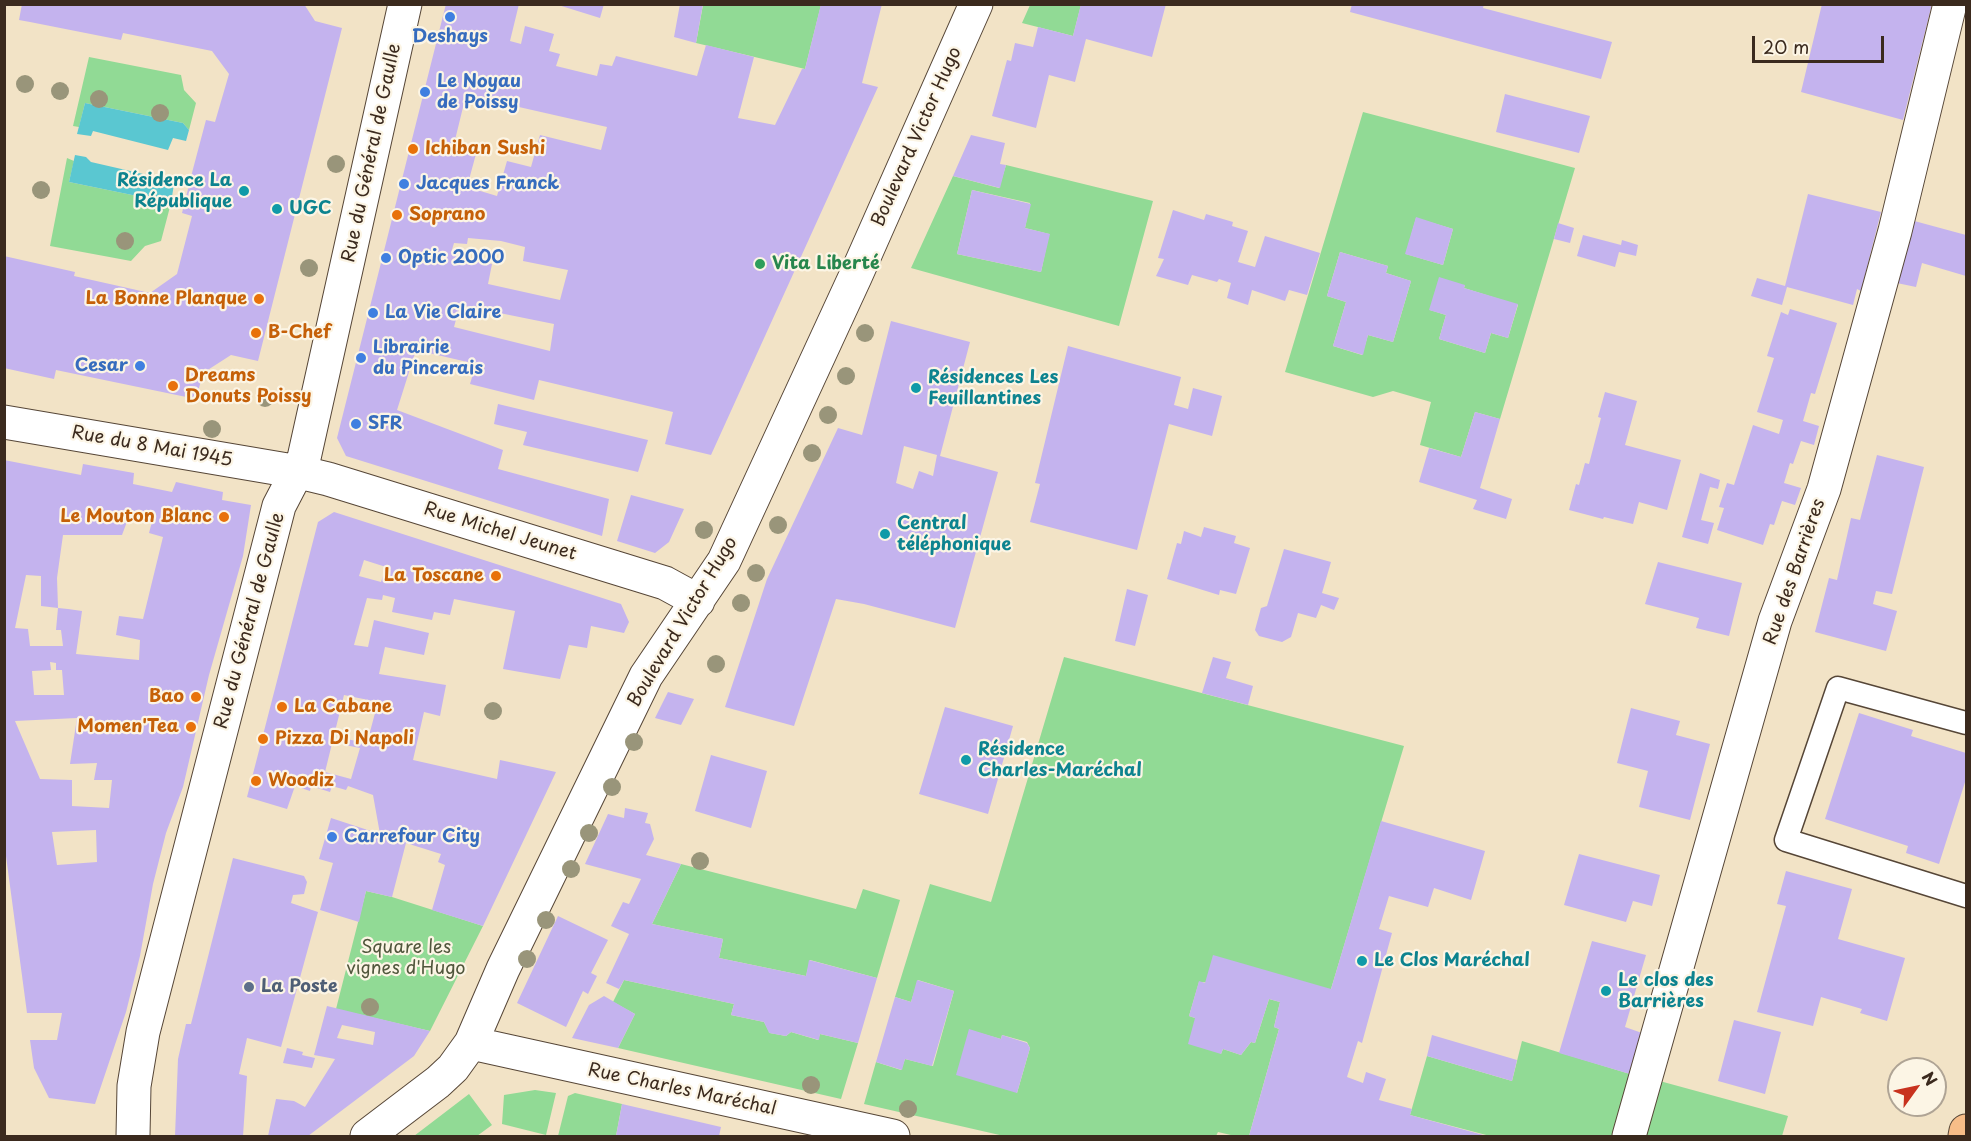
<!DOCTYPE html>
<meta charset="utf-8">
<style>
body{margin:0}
#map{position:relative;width:1971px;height:1141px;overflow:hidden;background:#f2e3c6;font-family:"Playpen Sans",sans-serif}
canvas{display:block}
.frame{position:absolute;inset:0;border:6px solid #3b2a1e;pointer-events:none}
.north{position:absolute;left:1887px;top:1057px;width:60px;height:60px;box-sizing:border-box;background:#fcf5e5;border:2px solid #afa495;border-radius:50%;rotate:57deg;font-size:16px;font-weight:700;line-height:24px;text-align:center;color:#3b2a1e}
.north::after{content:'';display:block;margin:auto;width:21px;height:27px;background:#c8321e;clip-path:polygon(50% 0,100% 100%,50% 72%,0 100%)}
.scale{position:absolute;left:1752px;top:36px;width:132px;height:27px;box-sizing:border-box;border:3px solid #3b2a1e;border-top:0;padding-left:8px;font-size:18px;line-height:21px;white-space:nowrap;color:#3b2a1e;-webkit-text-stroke:4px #fcf5e5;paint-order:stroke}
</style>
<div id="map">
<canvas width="1971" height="1141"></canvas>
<div class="frame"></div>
<div class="north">N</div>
<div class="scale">20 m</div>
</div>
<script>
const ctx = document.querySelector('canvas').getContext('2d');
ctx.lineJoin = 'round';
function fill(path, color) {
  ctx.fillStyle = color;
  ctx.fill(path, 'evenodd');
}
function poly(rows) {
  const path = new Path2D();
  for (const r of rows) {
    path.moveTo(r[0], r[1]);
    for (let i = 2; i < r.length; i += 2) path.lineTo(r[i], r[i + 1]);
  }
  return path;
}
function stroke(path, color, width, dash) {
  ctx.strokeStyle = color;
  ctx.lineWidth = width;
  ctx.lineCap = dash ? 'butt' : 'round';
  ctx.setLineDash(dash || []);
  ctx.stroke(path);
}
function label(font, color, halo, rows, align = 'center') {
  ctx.font = font + ' "Playpen Sans",sans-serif';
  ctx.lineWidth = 4.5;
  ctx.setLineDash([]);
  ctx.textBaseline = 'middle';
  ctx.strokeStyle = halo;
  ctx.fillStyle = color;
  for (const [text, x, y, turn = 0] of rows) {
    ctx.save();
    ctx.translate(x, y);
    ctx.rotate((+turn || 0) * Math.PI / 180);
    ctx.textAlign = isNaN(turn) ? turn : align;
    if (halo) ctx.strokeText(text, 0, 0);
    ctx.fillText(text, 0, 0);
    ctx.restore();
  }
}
const green = poly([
 [703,5,821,5,805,69,696,43],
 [1030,5,1081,5,1073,36,1022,23],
 [89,57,181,75,184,90,196,103,189,130,183,123,85,103,79,127,73,126],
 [1363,112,1575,168,1500,419,1475,412,1461,457,1420,445,1431,402,1393,391,1373,397,1285,372],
 [1416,218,1453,229,1443,265,1406,254],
 [1340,252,1388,266,1386,273,1411,281,1393,342,1368,335,1362,355,1333,346,1346,302,1327,296],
 [1465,285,1464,288,1518,305,1508,338,1491,333,1485,353,1439,339,1446,315,1430,310],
 [67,158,74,161,69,182,171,203,161,241,145,246,131,261,50,246],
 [1006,165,1153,201,1119,326,911,268,953,176,999,188],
 [972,190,1030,203,1025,228,1049,234,1041,272,957,254],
 [1064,657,1404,746,1331,989,1199,982,1189,1016,1195,1018,1221,1054,1223,1049,1241,1055,1251,1042,1255,1043,1269,999,1280,1002,1274,1027,1279,1029,1249,1136,1235,1136,1218,1132,1216,1136,1004,1136,864,1104,876,1062,901,1070,905,1059,933,1066,954,991,918,980,911,1002,895,997,930,884,991,902],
 [969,1030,1001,1039,1002,1035,1027,1042,1030,1048,1017,1093],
 [681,864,856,909,863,889,900,900,877,978,810,960,806,976,719,958,723,939,652,924],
 [366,891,392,897,483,926,430,1031,336,1009],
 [624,980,734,1004,731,1015,764,1022,770,1033,786,1036,791,1032,818,1040,820,1034,858,1043,841,1099,618,1048,635,1014,613,1002],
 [1522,1041,1630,1074,1613,1136,1490,1136,1410,1115,1427,1056,1512,1081],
 [1656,1080,1788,1116,1782,1136,1640,1136],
 [535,1090,556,1093,546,1135,502,1124,504,1095],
 [575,1093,622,1104,616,1136,558,1136,568,1096],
 [469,1094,492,1125,477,1136,414,1136]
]);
const water = poly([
 [85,103,183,123,189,130,186,141,173,138,168,150,93,131,91,136,77,134],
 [75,155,86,157,91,162,165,179,174,184,171,203,69,182]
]);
const building = poly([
 [22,4,304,4,315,21,342,28,258,361,231,355,203,373,196,399,56,370,54,379,4,368,4,256,75,272,74,276,150,293,177,274,192,216,182,213,193,169,206,120,215,122,229,74,212,51,123,33,121,40,30,22,19,20],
 [446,4,519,4,510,41,521,44,525,26,554,34,549,51,560,54,556,66,597,76,600,64,612,66,616,56,697,76,706,45,754,57,738,118,775,125,802,69,805,69,821,4,882,4,862,83,878,87,711,455,665,444,673,412,539,380,534,400,470,384,476,364,416,350,397,410,503,450,498,469,609,499,602,536,346,456,337,438],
 [466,95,607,127,601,150,540,135,531,167,507,161,497,196,467,187,476,154,469,152,472,145,455,140],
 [468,238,501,241,525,247,523,261,568,270,560,300,488,284,492,264,451,253,454,243,467,244],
 [460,305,554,324,550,351,454,327],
 [555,4,604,4,600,18],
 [680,4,703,4,696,43,674,37],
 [1081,4,1166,4,1152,57,1086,39,1075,82,1049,75,1036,128,992,116,1007,60,1011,61,1015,43,1033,47,1038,27,1073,36],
 [1352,4,1484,4,1483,8,1612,42,1601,79,1350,12],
 [1822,4,1932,4,1903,120,1801,92],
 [1505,94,1590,116,1579,153,1496,132],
 [971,135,1005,143,1000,164,1006,165,1000,188,953,176],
 [972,190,1031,204,1025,228,1050,234,1041,272,957,254],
 [1808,194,1881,212,1861,291,1857,289,1853,305,1787,287,1782,305,1751,296,1757,278,1785,286],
 [1173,210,1204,220,1206,214,1233,222,1232,226,1248,231,1238,262,1255,267,1265,236,1320,253,1307,295,1289,290,1285,301,1252,290,1248,305,1227,298,1231,283,1219,279,1217,282,1192,275,1188,285,1156,276,1164,259,1158,258],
 [1416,217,1453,229,1443,265,1405,254],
 [1907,219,1966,235,1966,276,1922,263,1916,287,1892,282],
 [1558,223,1574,228,1570,243,1554,239],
 [1583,235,1621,245,1622,240,1638,245,1636,256,1619,252,1615,267,1577,256],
 [1340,252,1388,266,1386,273,1411,281,1393,342,1368,335,1363,355,1333,346,1346,302,1327,296],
 [1439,277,1465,285,1464,288,1518,304,1508,338,1491,333,1485,353,1439,339,1446,315,1429,310],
 [1790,309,1837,323,1815,394,1811,393,1803,421,1819,426,1814,445,1801,441,1793,464,1790,463,1784,483,1801,488,1795,505,1782,501,1774,525,1770,524,1763,545,1717,530,1724,508,1719,507,1727,483,1734,485,1753,425,1779,434,1783,420,1757,412,1774,358,1767,356,1781,312,1788,315],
 [891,321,970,342,940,456,998,472,955,628,864,604,836,599,794,726,725,707,767,579,838,428,862,435],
 [904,446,937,455,933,476,919,471,913,489,896,483],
 [1068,346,1181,377,1174,405,1188,409,1193,388,1222,396,1212,436,1169,424,1137,550,1030,522,1040,484,1035,483],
 [1605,392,1637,401,1625,445,1681,460,1667,510,1639,502,1633,524,1604,517,1603,519,1569,510,1576,484,1579,485,1585,463,1589,464,1601,418,1598,417],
 [498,404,648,440,638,472,523,445,527,432,494,424],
 [1475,412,1500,419,1480,488,1512,499,1506,519,1473,509,1477,500,1419,482,1429,448,1461,457],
 [1877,455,1924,467,1892,594,1876,591,1873,604,1897,611,1886,651,1815,632,1829,578,1837,580,1851,518,1860,520],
 [4,460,81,475,83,464,134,473,133,484,172,492,176,482,223,492,222,500,251,505,243,556,209,675,183,787,166,833,153,884,140,956,126,1012,95,1104,49,1098,34,1068,30,1040,57,1040,62,1013,27,1013,4,841],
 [131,511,154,514,149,533,163,537,143,619,119,616,116,635,140,640,139,660,76,654,82,611,68,609,58,608,56,630,61,630,63,646,30,646,28,629,15,628,26,575,41,576,41,606,58,608,57,578,63,535,122,535],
 [50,662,56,663,56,670,62,670,64,695,34,695,32,671,51,670],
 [77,718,70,764,97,763,94,780,112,780,109,808,72,806,72,780,40,779,15,721],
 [96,830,97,862,57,865,52,832],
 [1700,473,1720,480,1718,489,1710,487,1701,520,1714,523,1708,544,1682,537],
 [631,495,684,509,669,542,655,553,617,541],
 [334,512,621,604,629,622,624,633,591,626,587,648,569,645,560,679,503,669,515,611,454,599,450,615,434,612,432,620,392,612,395,598,383,595,382,600,367,598,354,645,368,647,374,620,429,633,424,655,385,647,379,674,446,685,440,716,424,712,413,760,497,779,500,760,556,772,483,926,432,910,445,865,438,862,441,854,406,843,392,897,366,891,359,922,320,910,333,863,319,859,331,818,380,834,373,795,348,786,346,790,332,786,330,792,311,786,310,791,295,786,287,809,247,797,318,522],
 [364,560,386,567,381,582,359,576],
 [344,695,378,702,367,743,346,739,345,745,360,748,351,779,325,772],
 [1204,527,1236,536,1234,543,1250,548,1236,594,1220,590,1219,595,1167,579,1177,543,1181,544,1184,531,1201,537],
 [1284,549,1331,562,1322,593,1339,598,1334,610,1321,605,1316,618,1298,613,1291,637,1282,642,1259,636,1255,630,1261,608,1267,606],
 [1658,562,1742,583,1729,636,1696,628,1699,618,1645,604],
 [1127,589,1148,595,1135,646,1115,641],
 [1213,657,1231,662,1226,678,1253,686,1248,705,1202,693],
 [668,692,694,699,681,725,655,718],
 [945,707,1013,726,988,814,919,794],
 [1631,708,1680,721,1676,735,1710,744,1690,820,1639,807,1648,771,1617,763],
 [1859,713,1913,730,1911,736,1966,753,1966,779,1939,864,1906,853,1908,846,1825,819],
 [711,755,767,771,751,828,695,811],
 [625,808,648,813,645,823,650,824,654,839,646,855,681,864,652,924,723,939,719,958,806,976,809,960,877,978,858,1043,820,1034,819,1040,791,1032,786,1036,769,1033,764,1022,731,1015,734,1004,624,980,619,989,606,983,629,934,611,926,623,902,629,904,641,879,585,864,608,814,624,818],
 [1381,821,1485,851,1471,900,1434,888,1428,907,1389,896,1379,929,1392,933,1362,1043,1358,1041,1347,1077,1363,1083,1366,1072,1386,1079,1379,1100,1412,1109,1410,1115,1487,1136,1249,1136,1279,1029,1274,1027,1280,1002,1269,999,1255,1043,1251,1042,1241,1055,1223,1049,1221,1054,1188,1044,1195,1018,1189,1016,1199,981,1205,983,1213,955,1331,989],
 [1579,854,1660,875,1652,906,1633,901,1626,922,1564,905],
 [233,858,304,876,307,882,304,894,293,895,291,903,318,912,281,1047,247,1038,239,1074,247,1076,243,1136,175,1136,178,1059,186,1024,191,1024],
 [1786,871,1852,889,1838,939,1905,958,1887,1021,1860,1013,1862,1009,1821,997,1813,1026,1757,1012,1786,906,1777,904],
 [558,916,608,940,591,973,597,976,588,994,583,991,566,1027,517,1003],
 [1592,941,1646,955,1625,1027,1642,1033,1630,1074,1559,1053],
 [917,980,954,991,932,1066,905,1059,902,1070,876,1062,895,997,911,1002],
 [604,996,635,1014,618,1048,572,1038,589,1005],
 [327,1006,430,1031,414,1056,308,1136,268,1136,276,1099,294,1101,305,1107,335,1059,314,1055],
 [342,1025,375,1032,373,1045,337,1038],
 [1734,1020,1781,1032,1765,1094,1718,1081],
 [969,1029,1001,1039,1002,1035,1027,1043,1030,1048,1017,1093,956,1075],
 [1432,1035,1517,1060,1512,1081,1427,1056],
 [287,1048,303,1052,302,1055,315,1058,312,1068,283,1063],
 [622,1104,721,1127,719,1136,616,1136]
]);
const lane = poly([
 [1966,723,1838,688,1786,840,1966,896]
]);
const street = poly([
 [4,422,299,472,328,479,665,583,698,601],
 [471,1043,893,1136],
 [133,1136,134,1086,143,1032,279,506,304,458,405,4],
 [367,1136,438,1082,453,1068,471,1043,503,969,646,676,724,561,856,275,976,4],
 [1629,1136,1775,621,1824,489,1895,231,1950,4]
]);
const primary = poly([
 [1965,1136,1966,1131]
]);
const trees = [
 [25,84],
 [60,91],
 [99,99],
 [160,113],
 [336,164],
 [41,190],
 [125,241],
 [309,268],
 [865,333],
 [846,376],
 [265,398],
 [828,415],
 [212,429],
 [812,453],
 [778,525],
 [704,530],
 [756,573],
 [741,603],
 [716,664],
 [493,711],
 [634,742],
 [612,787],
 [589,833],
 [700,861],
 [571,869],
 [546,920],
 [527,959],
 [370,1007],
 [811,1085],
 [908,1109]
];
const markers = [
 [450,17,6,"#3f7fe0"],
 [425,92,6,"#3f7fe0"],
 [413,149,6,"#e8710a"],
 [404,184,6,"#3f7fe0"],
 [244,191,6,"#0f9aa8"],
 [277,209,6,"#0f9aa8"],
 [397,215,6,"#e8710a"],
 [386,258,6,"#3f7fe0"],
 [760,264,6,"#2e9e5b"],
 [259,299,6,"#e8710a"],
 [373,313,6,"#3f7fe0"],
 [256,333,6,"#e8710a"],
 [361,358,6,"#3f7fe0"],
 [140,366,6,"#3f7fe0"],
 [173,386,6,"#e8710a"],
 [916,388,6,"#0f9aa8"],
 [356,424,6,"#3f7fe0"],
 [224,517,6,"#e8710a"],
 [885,534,6,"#0f9aa8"],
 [496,576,6,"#e8710a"],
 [196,697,6,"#e8710a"],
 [282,707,6,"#e8710a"],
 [191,727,6,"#e8710a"],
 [263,739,6,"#e8710a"],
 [966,760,6,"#0f9aa8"],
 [256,781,6,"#e8710a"],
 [332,837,6,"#3f7fe0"],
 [1362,961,6,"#0f9aa8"],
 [249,987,6,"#5c6f8a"],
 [1606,991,6,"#0f9aa8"]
];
const shopNames = [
 ["Deshays",450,37,"center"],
 ["Le Noyau",437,82],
 ["de Poissy",437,103],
 ["Jacques Franck",416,184],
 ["Optic 2000",398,258],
 ["La Vie Claire",385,313],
 ["Librairie",373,348],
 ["du Pincerais",373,369],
 ["Cesar",128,366,"right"],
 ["SFR",368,424],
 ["Carrefour City",344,837]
];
const streetNames = [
 ["Boulevard Victor Hugo",917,137,-66],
 ["Rue du Général de Gaulle",372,153,-78],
 ["Rue du 8 Mai 1945",152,447,10],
 ["Rue Michel Jeunet",500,532,17],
 ["Rue des Barrières",1795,572,-71],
 ["Rue du Général de Gaulle",250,621,-75],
 ["Boulevard Victor Hugo",683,622,-59],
 ["Rue Charles Maréchal",682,1090,12]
];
const foodNames = [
 ["Ichiban Sushi",425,149],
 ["Soprano",409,215],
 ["La Bonne Planque",247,299,"right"],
 ["B-Chef",268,333],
 ["Dreams",185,376],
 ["Donuts Poissy",185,397],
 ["Le Mouton Blanc",212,517,"right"],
 ["La Toscane",484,576,"right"],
 ["Bao",184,697,"right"],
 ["La Cabane",294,707],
 ["Momen'Tea",179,727,"right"],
 ["Pizza Di Napoli",275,739],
 ["Woodiz",268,781]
];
const cultureNames = [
 ["Résidence La",232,181,"right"],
 ["République",232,202,"right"],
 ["UGC",289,209],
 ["Résidences Les",928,378],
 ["Feuillantines",928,399],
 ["Central",897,524],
 ["téléphonique",897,545],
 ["Résidence",978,750],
 ["Charles-Maréchal",978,771],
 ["Le Clos Maréchal",1374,961],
 ["Le clos des",1618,981],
 ["Barrières",1618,1002]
];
const leisureNames = [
 ["Vita Liberté",772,264]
];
const parkNames = [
 ["Square les",406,948],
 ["vignes d'Hugo",406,969]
];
const serviceNames = [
 ["La Poste",261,987]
];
fill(green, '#91da95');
fill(water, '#5ac7d1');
fill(building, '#c4b3ee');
stroke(lane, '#564637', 25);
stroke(street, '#564637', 35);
stroke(primary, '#564637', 35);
stroke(lane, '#fff', 22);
stroke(street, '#fff', 33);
stroke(primary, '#f7bd88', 33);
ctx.fillStyle = '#99957a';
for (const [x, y] of trees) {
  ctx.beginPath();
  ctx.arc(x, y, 9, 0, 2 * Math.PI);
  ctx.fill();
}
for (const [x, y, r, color] of markers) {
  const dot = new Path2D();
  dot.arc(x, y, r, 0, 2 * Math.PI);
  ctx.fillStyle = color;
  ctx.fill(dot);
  stroke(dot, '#fcf5e5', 2);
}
label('bold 18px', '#366cbe', '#fcf5e5', shopNames, 'left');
label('18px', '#3b2a1e', '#fcf5e5', streetNames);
label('bold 18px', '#c56008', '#fcf5e5', foodNames, 'left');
label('bold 18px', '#0d838f', '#fcf5e5', cultureNames, 'left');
label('bold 18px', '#27864d', '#fcf5e5', leisureNames, 'left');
label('18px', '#50563c', '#fcf5e5', parkNames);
label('bold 18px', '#4e5e75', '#fcf5e5', serviceNames, 'left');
</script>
